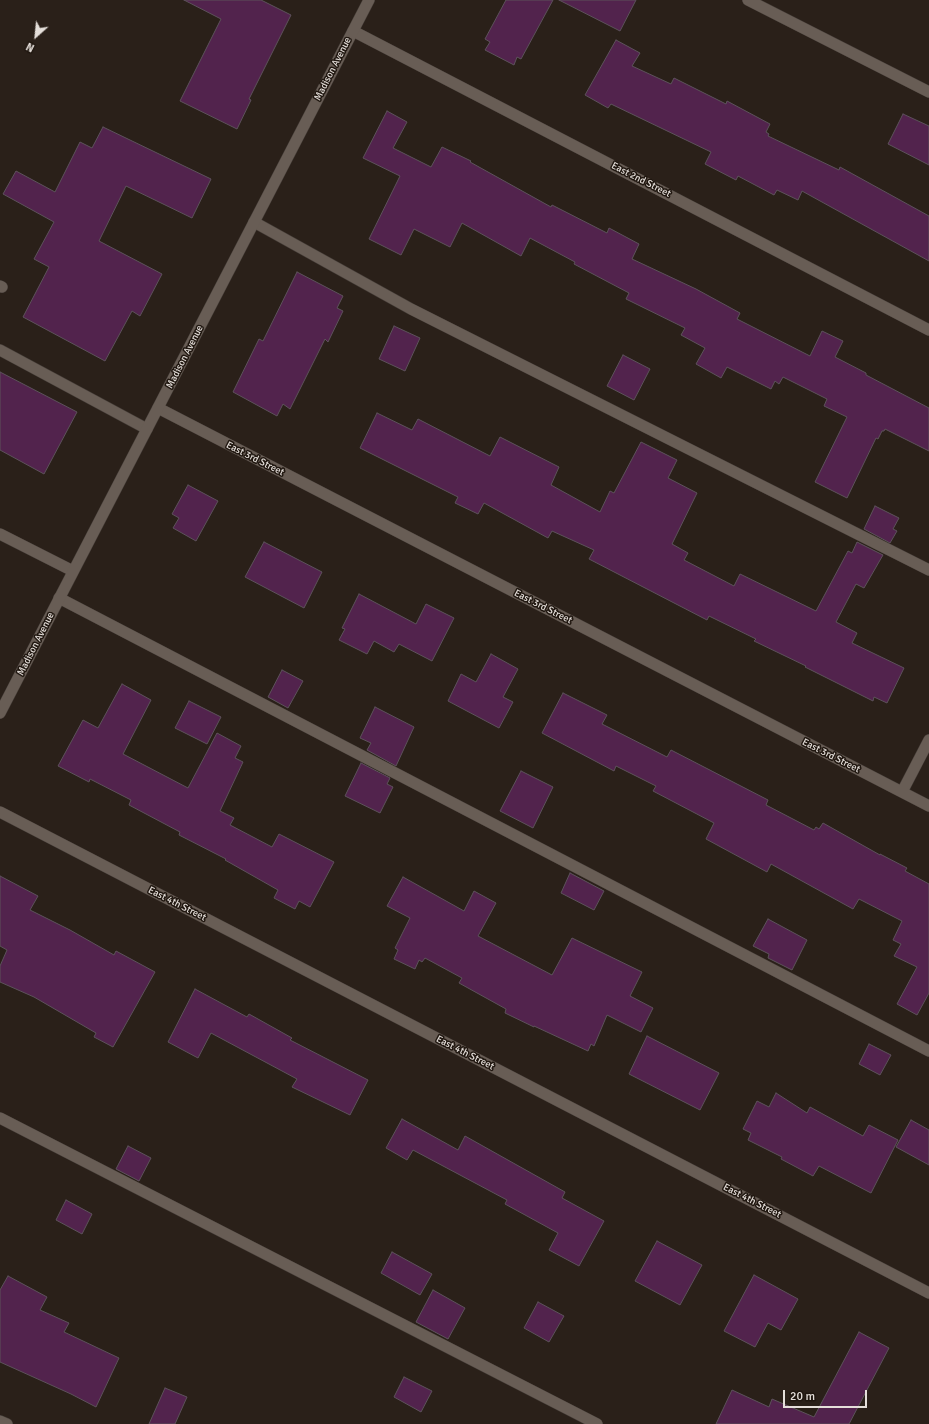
<!DOCTYPE html>
<style>
body{margin:0}
#map{position:relative;width:929px;height:1424px;overflow:hidden;background:#2a2019;font-family:Signika,sans-serif}
canvas{display:block}
.north{position:absolute;left:16px;top:16px;width:40px;height:40px;-webkit-text-stroke:3px #201710;paint-order:stroke;rotate:207deg;font-size:11px;font-weight:700;line-height:16px;text-align:center;color:#e5dfda}
.north::after{content:'';display:block;margin:auto;width:14px;height:18px;background:#e5dfda;clip-path:polygon(50% 0,100% 100%,50% 72%,0 100%)}
.scale{position:absolute;left:783px;top:1390px;width:84px;height:18px;box-sizing:border-box;border:2px solid #e5dfda;border-top:0;padding-left:5px;font-size:12px;line-height:14px;white-space:nowrap;color:#e5dfda;-webkit-text-stroke:3px #201710;paint-order:stroke}
</style>
<div id="map">
<canvas width="929" height="1424"></canvas>
<div class="north">N</div>
<div class="scale">20 m</div>
</div>
<script>
const ctx = document.querySelector('canvas').getContext('2d');
ctx.lineJoin = 'round';
function fill(path, color) {
  ctx.fillStyle = color;
  ctx.fill(path, 'evenodd');
}
function poly(rows) {
  const path = new Path2D();
  for (const r of rows) {
    path.moveTo(r[0], r[1]);
    for (let i = 2; i < r.length; i += 2) path.lineTo(r[i], r[i + 1]);
  }
  return path;
}
function stroke(path, color, width, dash) {
  ctx.strokeStyle = color;
  ctx.lineWidth = width;
  ctx.lineCap = dash ? 'butt' : 'round';
  ctx.setLineDash(dash || []);
  ctx.stroke(path);
}
function label(font, color, halo, rows, align = 'center') {
  ctx.font = font + ' Signika,sans-serif';
  ctx.lineWidth = 3;
  ctx.setLineDash([]);
  ctx.textBaseline = 'middle';
  ctx.strokeStyle = halo;
  ctx.fillStyle = color;
  for (const [text, x, y, turn = 0] of rows) {
    ctx.save();
    ctx.translate(x, y);
    ctx.rotate((+turn || 0) * Math.PI / 180);
    ctx.textAlign = isNaN(turn) ? turn : align;
    if (halo) ctx.strokeText(text, 0, 0);
    ctx.fillText(text, 0, 0);
    ctx.restore();
  }
}
const building = poly([
 [184,0,261,0,291,15,249,99,251,100,237,129,180,101,221,19,184,0],
 [506,0,553,0,521,59,517,57,514,65,485,50,490,42,485,39,506,0],
 [559,0,636,0,620,31,559,0],
 [616,40,640,53,632,66,671,84,674,78,726,104,727,101,770,124,766,132,769,134,768,136,839,170,840,167,929,216,929,261,802,191,798,200,777,190,774,195,738,176,736,180,705,164,711,152,611,104,608,108,585,95,616,40],
 [387,111,407,122,393,148,431,167,442,147,471,161,470,162,551,207,552,205,607,233,609,228,639,244,632,259,696,289,740,313,737,319,810,356,822,331,843,341,835,357,866,373,866,375,929,408,929,451,885,429,884,431,882,431,878,439,876,438,847,498,815,482,847,417,824,406,827,399,783,377,779,384,775,381,771,389,727,367,721,378,696,364,705,348,681,335,685,328,626,299,629,293,574,264,575,262,530,238,521,256,462,223,450,247,414,229,401,255,369,239,400,176,363,158,387,111],
 [903,114,929,126,929,165,888,144,903,114],
 [103,127,211,179,192,218,126,186,99,241,162,274,140,316,132,311,105,361,23,317,49,267,34,259,54,222,3,194,16,171,55,192,80,142,92,148,103,127],
 [297,272,343,296,337,308,343,311,328,342,325,339,290,409,283,404,277,416,233,392,259,339,263,341,297,272],
 [394,326,420,338,405,371,379,359,394,326],
 [623,355,650,369,634,400,607,386,623,355],
 [0,372,77,412,44,474,0,450,0,372],
 [377,413,412,430,418,419,490,456,500,437,559,467,551,485,600,512,610,491,614,493,641,442,677,460,668,478,697,493,672,544,688,553,684,560,734,586,740,574,816,611,848,551,852,553,857,542,883,555,864,588,856,584,836,622,857,633,852,643,904,668,887,703,874,697,873,701,805,667,806,666,754,641,756,639,709,616,707,620,589,559,594,550,552,531,548,538,484,503,478,514,455,503,458,497,360,448,377,413],
 [188,485,218,501,196,541,173,528,179,518,172,514,188,485],
 [875,506,899,518,893,529,897,531,890,543,864,529,875,506],
 [264,542,322,572,304,608,245,577,264,542],
 [359,594,416,624,426,604,454,618,432,661,399,644,394,652,374,641,367,654,339,640,345,629,342,628,359,594],
 [491,654,518,669,503,697,513,702,499,728,448,701,461,674,476,682,491,654],
 [282,670,303,681,288,708,268,697,282,670],
 [122,684,151,700,123,754,188,788,217,733,241,746,235,758,243,762,220,811,234,818,230,825,272,847,279,834,334,862,310,907,299,901,295,909,274,898,278,890,225,860,226,859,179,835,180,832,129,805,131,800,90,779,89,782,58,766,83,720,98,728,122,684],
 [563,693,607,715,602,724,667,757,671,750,768,800,766,805,814,830,816,827,819,829,823,823,880,855,880,854,907,868,905,871,929,884,929,993,917,1015,897,1004,917,967,894,956,901,944,893,940,902,921,859,899,853,909,771,864,767,872,706,839,714,823,653,791,656,786,616,766,614,771,542,733,563,693],
 [189,701,221,717,207,744,175,728,189,701],
 [375,707,414,727,396,766,367,750,371,743,360,738,375,707],
 [361,763,390,778,387,784,393,787,380,813,345,796,361,763],
 [521,771,553,787,533,828,500,811,521,771],
 [570,873,604,891,594,910,561,893,570,873],
 [0,876,38,896,30,910,70,930,114,955,116,951,155,972,113,1047,94,1037,96,1033,34,997,0,982,0,966,7,950,0,946,0,876],
 [403,877,464,911,474,891,496,903,478,936,552,975,572,938,642,972,630,996,653,1008,641,1032,607,1015,594,1046,591,1044,588,1051,534,1026,534,1027,505,1013,506,1009,459,983,462,978,425,958,422,962,419,960,415,969,394,959,398,950,395,948,410,918,387,906,403,877],
 [768,919,807,940,792,970,768,958,769,954,753,946,768,919],
 [195,989,247,1017,249,1014,292,1038,290,1040,368,1080,350,1115,292,1087,297,1079,211,1033,198,1058,168,1042,195,989],
 [647,1036,719,1073,700,1110,629,1074,647,1036],
 [869,1044,891,1055,880,1075,859,1064,869,1044],
 [776,1093,807,1113,810,1107,863,1136,869,1125,898,1140,871,1193,819,1166,813,1176,781,1159,782,1157,748,1140,751,1133,743,1129,757,1101,769,1107,776,1093],
 [402,1119,458,1150,465,1136,565,1192,562,1198,604,1221,579,1266,549,1250,558,1233,505,1204,507,1200,413,1150,407,1160,386,1148,402,1119],
 [911,1120,929,1130,929,1165,896,1147,911,1120],
 [128,1146,151,1158,139,1181,116,1169,128,1146],
 [66,1200,92,1214,82,1234,56,1220,66,1200],
 [657,1241,702,1265,680,1305,635,1281,657,1241],
 [392,1252,432,1274,420,1295,381,1273,392,1252],
 [754,1275,798,1299,781,1330,768,1323,755,1347,724,1331,754,1275],
 [8,1276,47,1297,40,1310,69,1323,64,1332,119,1358,96,1407,71,1394,0,1362,0,1290,8,1276],
 [433,1290,465,1308,448,1339,416,1322,433,1290],
 [538,1302,564,1316,549,1342,524,1328,538,1302],
 [859,1332,889,1348,849,1424,716,1424,732,1390,769,1407,772,1399,814,1417,859,1332],
 [404,1377,432,1391,421,1412,394,1397,404,1377],
 [165,1388,187,1397,175,1424,149,1424,165,1388]
]);
const service = poly([
 [748,0,929,92],
 [254,222,411,309,929,570],
 [0,286,2,287],
 [0,350,147,429],
 [0,534,73,571],
 [59,598,929,1051],
 [0,1118,597,1424]
]);
const minor = poly([
 [353,31,929,330],
 [158,408,929,806],
 [902,792,929,740],
 [0,812,929,1293],
 [0,1421,7,1424]
]);
const secondary = poly([
 [0,713,369,0]
]);
const streetNames = [
 ["Madison Avenue",333,69,-63],
 ["East 2nd Street",641,180,27],
 ["Madison Avenue",185,357,-63],
 ["East 3rd Street",255,459,27],
 ["East 3rd Street",543,607,27],
 ["Madison Avenue",36,644,-63],
 ["East 3rd Street",831,756,27],
 ["East 4th Street",177,904,27],
 ["East 4th Street",465,1053,27],
 ["East 4th Street",752,1201,27]
];
fill(building, '#52234d');
stroke(building, '#5d525b', 1);
stroke(service, '#453d38', 12);
stroke(minor, '#453d38', 12);
stroke(secondary, '#453d38', 12);
stroke(service, '#685d55', 11);
stroke(minor, '#685d55', 11);
stroke(secondary, '#685d55', 11);
label('10px', '#e5dfda', '#201710', streetNames);
</script>
